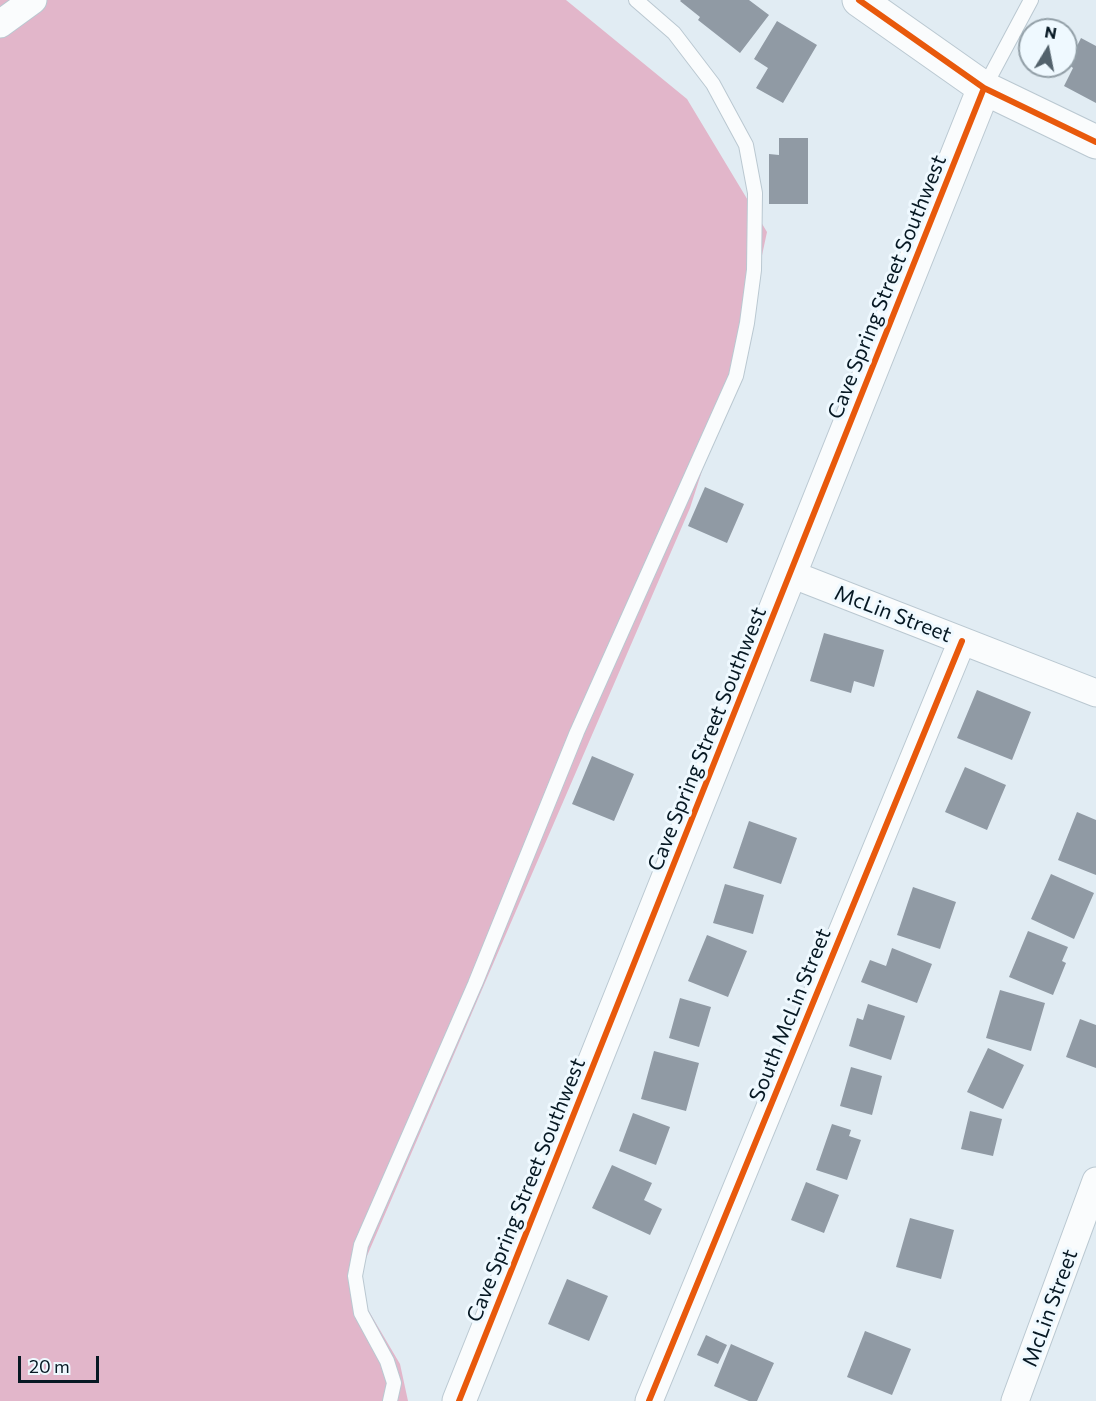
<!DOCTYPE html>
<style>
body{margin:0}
#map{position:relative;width:1096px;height:1401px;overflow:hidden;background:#e1ecf3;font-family:Commissioner,sans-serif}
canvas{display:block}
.north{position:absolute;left:1018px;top:18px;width:60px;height:60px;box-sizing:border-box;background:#eff9ff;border:2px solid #929fa7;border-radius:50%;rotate:10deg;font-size:16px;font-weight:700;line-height:24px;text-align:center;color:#061823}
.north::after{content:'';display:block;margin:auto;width:21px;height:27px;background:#53626c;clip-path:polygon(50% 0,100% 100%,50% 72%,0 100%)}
.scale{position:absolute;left:18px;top:1356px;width:81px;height:27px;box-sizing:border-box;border:3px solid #061823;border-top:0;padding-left:8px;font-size:18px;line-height:21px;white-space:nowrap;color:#061823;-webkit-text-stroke:4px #eff9ff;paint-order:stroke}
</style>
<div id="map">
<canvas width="1096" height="1401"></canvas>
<div class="north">N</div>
<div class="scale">20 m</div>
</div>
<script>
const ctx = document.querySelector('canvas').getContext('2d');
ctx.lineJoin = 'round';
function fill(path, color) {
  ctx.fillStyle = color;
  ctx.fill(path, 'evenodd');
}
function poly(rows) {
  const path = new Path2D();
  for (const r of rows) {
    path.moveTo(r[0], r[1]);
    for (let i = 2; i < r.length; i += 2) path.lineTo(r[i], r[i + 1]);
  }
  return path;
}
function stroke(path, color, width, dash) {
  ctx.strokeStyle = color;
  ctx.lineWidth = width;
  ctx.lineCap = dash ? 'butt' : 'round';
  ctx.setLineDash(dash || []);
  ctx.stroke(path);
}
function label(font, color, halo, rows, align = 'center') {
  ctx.font = font + ' Commissioner,sans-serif';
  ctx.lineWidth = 6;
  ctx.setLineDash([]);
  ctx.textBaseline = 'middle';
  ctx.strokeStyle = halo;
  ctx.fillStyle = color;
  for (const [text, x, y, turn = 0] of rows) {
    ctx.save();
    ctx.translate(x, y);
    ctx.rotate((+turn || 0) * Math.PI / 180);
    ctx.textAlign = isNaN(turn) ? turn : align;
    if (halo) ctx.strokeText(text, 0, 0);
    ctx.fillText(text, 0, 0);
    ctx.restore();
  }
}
const forest = poly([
 [0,0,566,0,687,99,767,232,743,344,690,508,354,1286,400,1364,408,1401,0,1401]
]);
const building = poly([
 [681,0,749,0,769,15,740,53,698,20,700,17,680,1],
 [777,21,817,45,783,103,756,88,768,68,754,59],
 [1081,38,1096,46,1096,103,1064,86,1073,68,1068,64],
 [779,138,808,138,808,204,769,204,769,154,779,155],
 [705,487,744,504,727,543,688,526],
 [824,633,884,650,874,687,854,681,851,693,810,681],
 [977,690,1031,712,1012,760,957,738],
 [592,756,634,774,614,821,572,804],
 [965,767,1006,785,987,830,945,812],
 [1077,812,1096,820,1096,875,1058,860],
 [749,821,797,838,781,884,733,868],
 [1051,874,1094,893,1074,939,1031,919],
 [725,884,764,895,753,934,713,923],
 [913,887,956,902,940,949,897,935],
 [1028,931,1068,947,1062,961,1066,963,1053,995,1009,977],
 [707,935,747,951,728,997,688,981],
 [892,948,932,964,917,1003,861,982,870,960,886,966],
 [1000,990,1045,1003,1031,1051,986,1038],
 [680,998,711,1007,699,1047,669,1038],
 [868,1004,905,1016,891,1060,849,1046,857,1018,863,1020],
 [1080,1019,1096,1025,1096,1068,1066,1057],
 [988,1048,1024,1065,1003,1109,967,1092],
 [654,1051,699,1063,686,1111,641,1099],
 [851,1067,882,1076,872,1115,840,1106],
 [970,1111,1002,1119,993,1156,961,1149],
 [633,1113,670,1127,656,1165,619,1151],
 [832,1124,851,1130,849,1136,861,1140,847,1180,816,1170],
 [612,1165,652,1183,644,1200,662,1209,650,1235,592,1208],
 [806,1182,839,1195,824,1233,791,1220],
 [910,1218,954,1230,941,1279,896,1267],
 [567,1279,608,1296,589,1341,548,1324],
 [865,1331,911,1349,892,1395,847,1377],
 [706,1335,727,1345,718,1364,697,1355],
 [731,1344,774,1363,757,1401,749,1401,714,1386]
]);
const lane = poly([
 [984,88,1031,0],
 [390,1401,394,1383,387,1361,361,1313,355,1276,361,1245,475,984,577,732,736,376,747,323,754,270,755,193,746,145,713,84,674,33,636,0]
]);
const street = poly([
 [0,24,33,0],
 [791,574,1096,693],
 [649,1401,962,641],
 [1015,1401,1096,1181]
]);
const secondary = poly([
 [859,0,984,88,1096,142],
 [459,1401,984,88]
]);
const cycleway = poly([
 [859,0,984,88,1096,142],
 [459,1401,984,88],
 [649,1401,962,641]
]);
const streetNames = [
 ["Cave Spring Street Southwest",887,287,-68],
 ["McLin Street",893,614,21],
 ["Cave Spring Street Southwest",707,739,-68],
 ["South McLin Street",790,1015,-68],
 ["Cave Spring Street Southwest",526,1190,-68],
 ["McLin Street",1050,1308,-70]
];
fill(forest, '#e2b6ca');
fill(building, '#909aa4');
stroke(lane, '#bac8d1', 16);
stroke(street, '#bac8d1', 29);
stroke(secondary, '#bac8d1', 35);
stroke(lane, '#fafcfd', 14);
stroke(street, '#fafcfd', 27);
stroke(secondary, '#fafcfd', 33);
stroke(cycleway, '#e8590c', 6);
label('21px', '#061823', '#eff9ff', streetNames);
</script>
